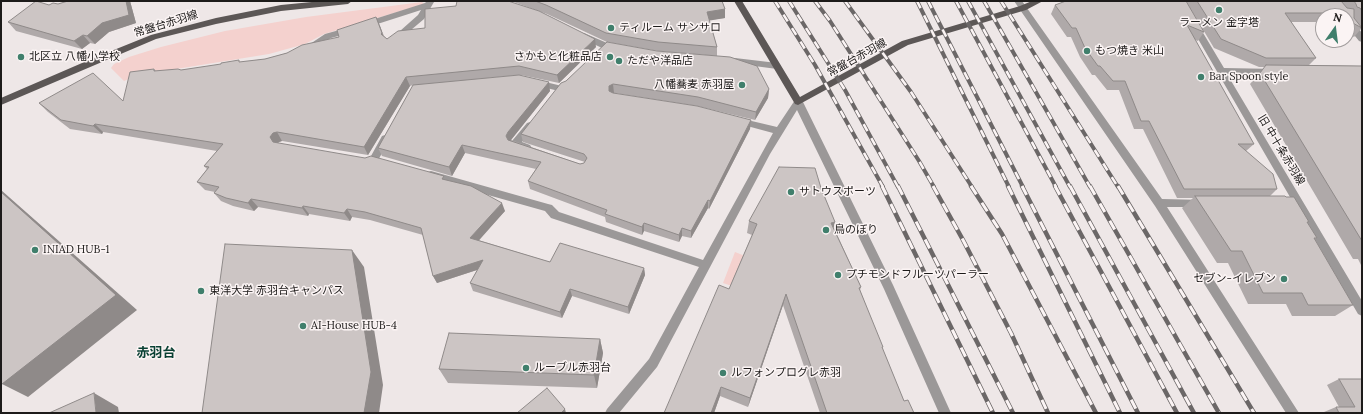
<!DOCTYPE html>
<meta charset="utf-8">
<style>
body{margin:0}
#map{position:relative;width:1363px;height:414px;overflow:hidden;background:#eee7e7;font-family:Lora,serif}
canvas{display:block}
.frame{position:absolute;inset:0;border:2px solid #1d1b1a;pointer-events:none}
.north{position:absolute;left:1315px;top:8px;width:40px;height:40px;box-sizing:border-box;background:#fbf4f4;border:1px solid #a29d9d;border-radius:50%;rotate:14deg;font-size:11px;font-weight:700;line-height:16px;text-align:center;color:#1d1b1a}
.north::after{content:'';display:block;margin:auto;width:14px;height:18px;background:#407f6c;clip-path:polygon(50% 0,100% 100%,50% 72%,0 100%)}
</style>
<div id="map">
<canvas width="1363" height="414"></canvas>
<div class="frame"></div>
<div class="north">N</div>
</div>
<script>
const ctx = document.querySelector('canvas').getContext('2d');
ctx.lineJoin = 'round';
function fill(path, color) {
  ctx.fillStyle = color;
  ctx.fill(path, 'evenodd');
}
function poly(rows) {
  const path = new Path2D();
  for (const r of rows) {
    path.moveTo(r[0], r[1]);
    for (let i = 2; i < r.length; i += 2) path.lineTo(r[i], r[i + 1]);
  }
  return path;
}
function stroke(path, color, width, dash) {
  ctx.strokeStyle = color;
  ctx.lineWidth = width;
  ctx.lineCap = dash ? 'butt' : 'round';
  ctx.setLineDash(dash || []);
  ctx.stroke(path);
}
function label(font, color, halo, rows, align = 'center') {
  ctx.font = font + ' Lora,"Noto Sans JP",serif';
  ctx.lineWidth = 3;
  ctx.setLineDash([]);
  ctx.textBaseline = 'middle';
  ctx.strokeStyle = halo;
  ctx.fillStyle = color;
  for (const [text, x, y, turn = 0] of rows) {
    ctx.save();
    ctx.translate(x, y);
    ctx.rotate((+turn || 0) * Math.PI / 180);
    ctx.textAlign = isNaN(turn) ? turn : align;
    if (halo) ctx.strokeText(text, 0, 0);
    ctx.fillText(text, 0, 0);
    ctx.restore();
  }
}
const green = poly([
 [422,2,424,4,324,34,305,44,269,54,139,75,124,81,111,68,114,64,129,57,161,47,225,31,306,17],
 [735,252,745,256,782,303,723,283]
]);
const minor = poly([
 [427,1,434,2,424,19,398,41,392,41,391,39,418,15,421,10,365,28,361,25,362,23,425,3,427,1],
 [1014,1,1022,1,1162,199,1205,200,1206,203,1205,206,1201,207,1167,207,1299,413,1286,413,1155,206,1014,1],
 [1176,1,1184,1,1224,68,1277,69,1278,71,1274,74,1227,74,1362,301,1362,316,1358,314,1176,1],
 [1347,17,1350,18,1362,33,1362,42,1359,41,1347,26,1347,17],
 [350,27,353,28,354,30,353,32,331,38,311,50,305,50,304,48,325,34,350,27],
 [584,33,607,43,619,46,620,48,616,51,602,48,581,38,580,36,581,34,584,33],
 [735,58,777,63,781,66,777,69,732,63,731,61,732,59,735,58],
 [537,80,562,86,563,88,559,91,534,85,533,83,537,80],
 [798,99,803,102,893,285,951,413,939,413,884,289,797,110,770,154,657,367,619,413,605,413,607,409,649,359,699,267,551,218,545,211,431,179,428,178,426,175,428,172,431,171,548,204,552,205,559,212,703,260,773,133,736,123,734,121,736,119,739,118,777,127,795,100,798,99],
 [530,122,535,125,522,142,530,145,532,148,530,151,527,152,512,147,510,144,512,141,527,123,530,122],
 [385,135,390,139,377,162,371,162,369,159,371,156,382,136,385,135]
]);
const major = poly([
 [322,1,352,1,348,4,281,11,216,24,156,39,1,105,1,98,89,60,151,35,216,18,281,5,322,1],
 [734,1,742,1,800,97,902,41,1020,6,1032,1,1043,1,1026,10,908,45,798,105,795,104,734,1]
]);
const railFar1 = poly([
 [775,1,815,65,883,187],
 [789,1,845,90,898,187],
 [815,1,830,21,919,161,934,187],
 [845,1,911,92,972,187],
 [917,1,1009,187],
 [928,1,1023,187],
 [956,1,1056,187],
 [968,1,1070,187],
 [984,1,1090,187],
 [1001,1,1118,187]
]);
const rail = poly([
 [882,186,993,413],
 [898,186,1013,413],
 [933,186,963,240,1011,333,1048,413],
 [971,186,1002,234,1096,413],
 [1008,186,1120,413],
 [1022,186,1138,413],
 [1055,186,1177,413],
 [1070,186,1194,413],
 [1090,186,1219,413],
 [1118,186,1254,413]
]);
const wall = poly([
 [68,1,130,1,136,23,109,32,95,44,90,43,82,49,16,31,8,22,58,4],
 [511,1,722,1,725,9,725,18,709,20,717,47,717,56,658,51,607,42,547,14],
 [1186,1,1204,32,1198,41,1195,40,1254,144,1246,151,1277,189,1270,196,1286,197,1309,222,1308,223,1317,238,1315,239,1353,305,1335,316,1292,316,1286,304,1248,304,1228,263,1217,263,1182,208,1193,198,1177,198,1143,129,1134,129,1119,90,1107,90,1095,75,1092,75,1080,57,1071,37,1067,37,1051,14,1055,5],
 [1186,1,1362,1,1362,31,1361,29,1354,37,1347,33,1347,16,1323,16,1323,22,1291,22,1316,58,1309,65,1362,66,1362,267,1358,259,1353,259,1250,84,1265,67,1259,67,1214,48],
 [380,26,384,36,387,39,596,47,559,83,521,75,489,78,550,91,511,140,580,164,584,163,585,162,523,142,521,134,566,81,769,89,768,98,755,120,697,106,614,93,613,93,751,120,750,129,709,209,708,208,691,238,682,236,679,242,644,231,642,235,606,222,605,217,530,189,528,181,536,169,465,153,452,176,382,156,378,148,413,85,410,86,368,155,282,141,279,142,277,143,445,180,505,211,478,240,550,262,644,268,645,275,629,314,572,296,562,318,473,291,470,283,477,270,437,283,433,276,423,235,370,220,352,217,350,221,309,214,308,216,258,207,254,211,233,206,221,201,214,193,215,192,205,190,197,182,207,169,204,166,217,151,103,132,102,134,70,129,48,112,39,103,123,101,154,69,156,71,181,70,265,59,287,53,339,37],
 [749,221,834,228,861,287,860,290,882,348,904,401,914,413,820,413,783,305,748,407,720,396,714,413,664,413,729,289,752,235,747,233],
 [600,339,603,353,597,388,448,383,439,369],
 [1339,379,1362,413,1324,413,1324,412,1336,407,1339,407,1327,385]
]);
const shadedWall = poly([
 [126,1,130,1,136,23,109,32,95,44,87,36],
 [725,9,725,18,707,21,707,12],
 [376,17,380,26,385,41,381,34],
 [83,35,90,43,82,49,74,41],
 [595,39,596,47,559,83,557,75],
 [406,77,410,86,368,155,364,147],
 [549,82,550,91,511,140,509,145,506,136,508,132],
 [613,84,614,93,610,94,609,91,609,86],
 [769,89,768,98,755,120,756,112],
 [751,120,750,129,709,209,710,201],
 [95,124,103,132,102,134,93,126],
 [277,132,282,141,279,142,276,145,273,142,270,137,273,133],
 [462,145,465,153,452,176,449,167],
 [1,190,137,310,28,397,2,384],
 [251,199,258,207,254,211,248,203],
 [708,200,708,208,691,238,691,231],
 [502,203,505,211,474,246,470,238],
 [303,206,309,214,308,216,302,208],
 [347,209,352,217,350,221,344,213],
 [835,222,832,235,831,223],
 [644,223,644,231,642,235,642,227],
 [682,228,682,236,679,242,679,235],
 [352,250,364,267,383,385,379,413,364,413],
 [483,260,486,267,437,283,433,276],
 [644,268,645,275,629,314,628,307],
 [570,289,572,296,562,318,560,312],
 [786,294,783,305,748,407,750,398],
 [600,339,603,353,597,388,594,375],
 [721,387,720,396,714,413,711,413],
 [94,393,118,407,119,413,96,413],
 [565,409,566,413,561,413]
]);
const building = poly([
 [36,1,49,5,53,3,58,4,68,1,126,1,129,15,102,23,87,36,83,35,74,41,8,22,36,1],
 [457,1,508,1,539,11,595,39,557,75,519,66,406,77,364,147,277,132,273,133,270,137,273,142,365,158,371,156,444,176,442,179,471,186,502,203,470,238,550,262,560,243,644,268,628,307,570,289,560,312,470,283,483,260,433,276,421,228,365,212,347,209,344,213,303,206,302,208,251,199,248,203,226,198,214,193,219,187,197,182,209,167,204,166,223,144,95,124,93,126,61,120,39,103,93,73,123,101,130,72,154,69,154,71,178,69,181,70,221,64,221,63,239,60,239,62,265,59,287,53,302,45,339,37,337,30,376,17,382,33,381,34,387,39,398,31,425,28,425,9,456,6,457,1],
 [535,1,722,1,725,9,707,12,717,47,658,42,606,33,546,5,535,1],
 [1066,1,1186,1,1204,32,1187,25,1254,144,1238,144,1273,174,1277,189,1184,189,1149,121,1141,121,1125,81,1113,81,1100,66,1098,66,1085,48,1076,28,1072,28,1055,5,1066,1],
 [1197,1,1341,1,1347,8,1354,9,1354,18,1362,28,1347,20,1347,16,1339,16,1333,13,1285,13,1316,58,1266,58,1221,39,1197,1],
 [1354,1,1362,1,1362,11,1360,8,1357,7,1356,4,1354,1],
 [607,42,657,51,730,57,757,66,769,89,756,112,698,97,613,84,609,86,609,91,613,93,697,106,751,120,710,201,708,200,691,231,682,228,679,235,644,223,642,227,605,214,607,210,528,181,541,162,462,145,449,167,378,148,413,85,519,75,549,82,508,132,506,136,508,140,580,164,584,163,587,158,584,154,521,134,561,83,566,81,607,42],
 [1266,65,1362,66,1362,241,1260,73,1266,65],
 [779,167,815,168,821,188,835,222,831,223,861,287,859,288,883,347,882,347,904,401,908,400,914,413,827,413,786,294,750,398,721,387,711,413,664,413,719,285,729,289,757,224,749,221,779,167],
 [1,192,116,295,2,384,1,383,1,192],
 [1195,196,1285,196,1286,197,1294,197,1309,222,1307,222,1317,238,1314,238,1353,305,1308,305,1302,293,1263,293,1242,251,1231,251,1195,196],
 [225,244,352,250,371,372,364,413,202,413,225,244],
 [449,333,600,339,594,375,439,369,449,333],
 [1339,379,1362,379,1362,413,1339,413,1336,407,1355,407,1339,379],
 [547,388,565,409,561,413,517,413,547,388],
 [94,393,96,413,49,413,94,393]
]);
const markers = [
 [1219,10,4,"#407f6c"],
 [611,28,4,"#407f6c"],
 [1087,51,4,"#407f6c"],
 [21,57,4,"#407f6c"],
 [610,57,4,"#407f6c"],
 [619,61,4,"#407f6c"],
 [1201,77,4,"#407f6c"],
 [742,85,4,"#407f6c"],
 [791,192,4,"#407f6c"],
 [826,230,4,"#407f6c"],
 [35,250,4,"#407f6c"],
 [838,275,4,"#407f6c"],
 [1284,279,4,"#407f6c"],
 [201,291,4,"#407f6c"],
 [303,326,4,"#407f6c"],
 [526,368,4,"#407f6c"],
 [723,373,4,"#407f6c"]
];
const poiNames = [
 ["ラーメン 金字塔",1219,23,"center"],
 ["ティルーム サンサロ",619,28],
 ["もつ焼き 米山",1095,51],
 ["北区立 八幡小学校",29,57],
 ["さかもと化粧品店",602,57,"right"],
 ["ただや洋品店",627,61],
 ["Bar Spoon style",1209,77],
 ["八幡蕎麦 赤羽屋",734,85,"right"],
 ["サトウスポーツ",799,192],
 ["鳥のぼり",834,230],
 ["INIAD HUB-1",43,250],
 ["プチモンドフルーツパーラー",846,275],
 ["セブン-イレブン",1276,279,"right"],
 ["東洋大学 赤羽台キャンパス",209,291],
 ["AI-House HUB-4",311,326],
 ["ルーブル赤羽台",534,368],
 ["ルフォンプログレ赤羽",731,373]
];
const streetNames = [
 ["常盤台赤羽線",166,24,-17],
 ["常盤台赤羽線",857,58,-29],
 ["旧 中十条赤羽線",1281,150,59]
];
const quarterNames = [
 ["赤羽台",156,353]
];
fill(green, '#f4d1ce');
fill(minor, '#9b9898');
fill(major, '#5c5756');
stroke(railFar1, '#6b6767', 4);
stroke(rail, '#6b6767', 4.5);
stroke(railFar1, '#fbf4f4', 2.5, [8]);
stroke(rail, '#fbf4f4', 3, [10]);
fill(wall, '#afa9a9');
fill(shadedWall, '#8f8a89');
fill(building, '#ccc5c4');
stroke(building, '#8f8a89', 1);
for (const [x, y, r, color] of markers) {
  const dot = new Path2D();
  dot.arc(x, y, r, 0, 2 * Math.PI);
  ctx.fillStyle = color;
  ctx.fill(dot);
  stroke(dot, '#fbf4f4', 1.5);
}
label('11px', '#1d1b1a', '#fbf4f4', poiNames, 'left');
label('11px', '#1d1b1a', '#fbf4f4', streetNames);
label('bold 13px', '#094033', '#fbf4f4', quarterNames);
</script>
